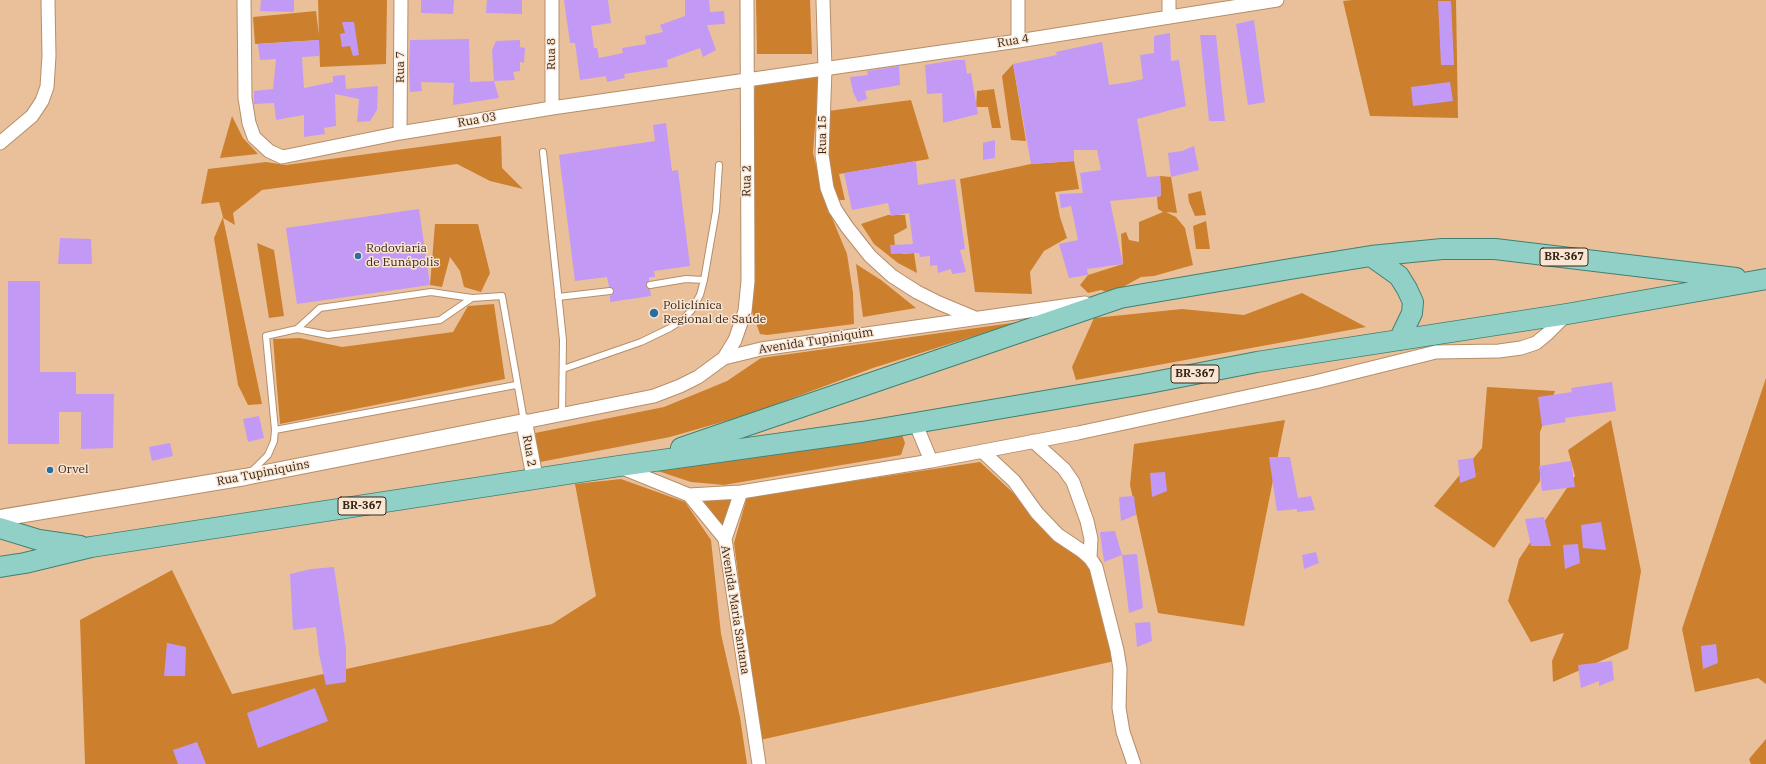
<!DOCTYPE html>
<meta charset="utf-8">
<style>
body{margin:0}
canvas{display:block;background:#e9c09a}
</style>
<canvas width="1766" height="764"></canvas>
<script>
const ctx = document.querySelector('canvas').getContext('2d');
ctx.lineJoin = 'round';
function fill(path, color) {
  ctx.fillStyle = color;
  ctx.fill(path, 'evenodd');
}
function poly(rows) {
  const path = new Path2D();
  for (const r of rows) {
    path.moveTo(r[0], r[1]);
    for (let i = 2; i < r.length; i += 2) path.lineTo(r[i], r[i + 1]);
  }
  return path;
}
function stroke(path, color, width, dash) {
  ctx.strokeStyle = color;
  ctx.lineWidth = width;
  ctx.lineCap = dash ? 'butt' : 'round';
  ctx.setLineDash(dash || []);
  ctx.stroke(path);
}
function label(font, color, halo, rows, align = 'center') {
  ctx.font = font + ' "IBM Plex Serif",serif';
  ctx.lineWidth = 3;
  ctx.setLineDash([]);
  ctx.textBaseline = 'middle';
  ctx.strokeStyle = halo;
  ctx.fillStyle = color;
  for (const [text, x, y, turn = 0] of rows) {
    ctx.save();
    ctx.translate(x, y);
    ctx.rotate((+turn || 0) * Math.PI / 180);
    ctx.textAlign = isNaN(turn) ? turn : align;
    if (halo) ctx.strokeText(text, 0, 0);
    ctx.fillText(text, 0, 0);
    ctx.restore();
  }
}
const forest = poly([
 [318,0,387,0,386,64,320,67,319,40,255,44,253,17,316,11,319,35],
 [756,0,810,0,812,54,757,54],
 [1353,0,1456,0,1458,118,1370,116,1343,1],
 [1013,64,1026,141,1011,140,1002,76],
 [819,76,813,153,825,201,847,254,853,293,854,324,767,335,760,334,752,312,747,248,755,83],
 [994,89,1001,128,992,128,988,107,976,107,977,91],
 [911,100,929,159,839,174,845,200,838,200,830,176,826,152,828,111],
 [232,116,243,138,258,154,220,158],
 [501,136,502,168,523,189,490,181,457,164,262,190,233,213,235,225,223,218,262,404,248,405,238,385,214,238,223,217,219,202,201,204,208,169,266,162,286,165],
 [1074,161,1079,189,1055,192,1060,217,1067,238,1044,251,1030,272,1032,294,975,292,960,179,1031,164],
 [1160,176,1171,177,1177,213,1166,212,1176,217,1185,228,1193,265,1154,276,1141,277,1112,293,1101,290,1088,293,1080,285,1088,275,1123,264,1121,234,1126,232,1129,240,1139,242,1139,222,1163,212,1158,209,1157,197,1161,196],
 [1201,191,1206,215,1195,216,1189,202,1188,194],
 [888,215,905,215,907,228,894,235,895,246,903,254,914,253,917,273,898,263,874,244,861,224],
 [1206,221,1210,249,1196,249,1193,226],
 [435,224,478,224,490,273,481,292,464,287,460,271,450,257,442,287,430,285],
 [257,243,274,250,284,316,269,318],
 [856,264,881,280,916,308,863,317],
 [1302,293,1366,327,1076,380,1072,367,1094,318,1182,309,1244,315],
 [494,304,505,379,280,424,273,339,300,338,342,347,453,332,468,306],
 [1019,322,873,368,750,414,670,437,540,462,535,433,664,407,727,381,761,358],
 [1766,378,1766,684,1758,678,1695,692,1682,629],
 [1487,387,1555,391,1540,432,1540,481,1494,548,1434,506,1482,448],
 [1285,420,1244,626,1158,613,1130,485,1134,444],
 [1611,420,1641,571,1628,649,1553,682,1552,661,1564,633,1531,642,1508,601,1519,559,1575,476,1568,450],
 [900,429,905,443,901,455,724,485,691,482,646,467],
 [980,462,1022,501,1090,558,1119,660,760,740,734,543,747,497],
 [621,479,685,502,711,540,721,634,740,717,747,764,85,764,80,620,172,570,232,694,552,624,596,596,575,484],
 [741,492,725,539,689,495],
 [1766,739,1766,764,1751,764,1749,759]
]);
const building = poly([
 [261,0,294,0,294,12,260,11],
 [421,0,454,0,453,14,421,13],
 [487,0,522,0,522,14,486,13],
 [564,0,608,0,611,23,591,26,594,48,597,48,599,58,623,53,622,48,646,44,645,36,663,32,660,25,685,16,685,0,709,0,710,12,724,11,725,24,707,25,716,50,703,57,700,48,667,60,668,67,624,74,625,78,607,82,606,76,580,80,575,43,570,43],
 [1438,1,1451,1,1454,65,1441,65],
 [1254,20,1265,102,1248,105,1236,24],
 [342,22,354,22,359,55,353,56,350,46,342,47,340,34,345,33],
 [1170,33,1171,61,1179,60,1186,106,1137,119,1147,177,1160,176,1161,196,1110,201,1123,264,1087,269,1088,275,1069,278,1059,244,1078,240,1071,206,1061,208,1059,194,1083,193,1080,173,1101,170,1097,150,1074,150,1074,161,1031,164,1013,64,1057,55,1056,52,1102,42,1109,85,1130,82,1143,79,1140,55,1154,53,1154,36],
 [1200,35,1216,35,1225,121,1209,121],
 [469,39,470,82,494,81,499,98,453,105,454,83,421,82,422,91,410,92,409,70,410,40],
 [319,40,319,56,302,57,304,88,333,82,333,76,345,75,346,89,378,86,377,110,370,121,357,122,359,99,335,94,336,126,324,128,325,134,304,137,304,115,276,120,274,103,254,104,254,91,273,89,276,59,260,60,258,44],
 [520,40,520,47,525,48,524,63,520,62,520,71,513,72,515,80,494,81,492,50,496,41],
 [955,60,965,60,967,74,971,73,978,114,943,123,942,93,927,94,925,65],
 [899,66,900,85,865,91,867,99,858,102,853,92,850,77,868,75,867,71],
 [1450,82,1453,101,1413,106,1411,87],
 [666,123,672,171,678,170,690,266,654,271,655,277,649,277,649,281,646,284,647,288,650,289,651,296,610,302,610,296,613,294,614,290,612,287,609,287,607,277,575,281,559,155,655,141,653,125],
 [995,140,995,158,983,160,983,143],
 [1194,146,1199,170,1171,177,1168,153,1182,151],
 [916,161,918,185,955,179,965,249,960,250,966,272,952,274,951,269,938,273,937,265,930,266,930,256,920,257,919,253,891,254,890,245,913,244,909,213,891,216,888,203,852,210,844,173],
 [419,209,430,285,297,304,286,228],
 [60,238,91,239,92,264,58,264],
 [8,281,40,281,40,372,76,372,76,394,114,394,113,448,81,449,81,412,59,412,59,444,8,444],
 [1612,382,1616,411,1565,418,1566,422,1542,426,1538,397,1572,392,1571,388],
 [259,416,264,438,248,442,243,419],
 [170,443,173,456,152,461,149,447],
 [1269,457,1290,457,1298,498,1311,496,1315,510,1297,512,1297,509,1277,511],
 [1473,458,1476,477,1460,483,1458,460],
 [1571,461,1575,487,1542,491,1539,466],
 [1165,472,1167,491,1152,497,1150,473],
 [1134,496,1136,515,1121,521,1119,497],
 [1544,517,1551,546,1531,546,1525,519],
 [1601,522,1606,550,1583,548,1581,525],
 [1115,531,1122,555,1104,562,1100,532],
 [1578,544,1580,563,1565,569,1563,545],
 [1316,552,1319,563,1304,569,1302,555],
 [1137,554,1143,608,1129,613,1122,555],
 [334,567,346,648,346,682,326,685,319,654,316,627,293,630,290,574,311,569],
 [1150,622,1152,641,1137,647,1135,623],
 [167,643,186,647,185,676,164,676],
 [1716,644,1718,663,1703,669,1701,646],
 [1612,661,1614,680,1599,686,1599,681,1581,688,1578,665],
 [315,688,328,721,258,748,247,713],
 [197,742,206,764,178,764,173,750]
]);
const service = poly([
 [543,152,563,340,562,415],
 [650,285,686,279,704,280],
 [558,297,610,291],
 [297,329,320,308,431,292,472,298],
 [563,369,641,342,670,328,681,321,691,311,700,295,704,280,716,211,719,165],
 [275,430,516,385],
 [251,472,268,455,274,441,275,430,266,336,297,329,328,335,440,320,472,298,502,296,524,421]
]);
const minor = poly([
 [244,0,245,98,249,123,254,137,269,151,282,157,400,133,552,108,1018,41,1277,0],
 [552,0,552,108],
 [823,0,825,69,822,155,827,188,835,209,847,227,870,256,892,276,917,292,939,303,975,318],
 [1018,0,1018,41],
 [1169,16,1169,0],
 [400,133,401,0],
 [0,143,32,116,42,101,47,87,49,56,48,0],
 [724,358,735,340,745,311,748,281,747,0],
 [524,422,654,396,680,386,698,377,724,358,761,349,1085,303],
 [915,422,931,461],
 [1033,441,1064,469,1073,482,1087,521,1091,539,1090,558],
 [982,451,1014,481,1037,513,1058,535,1082,551,1090,558,1096,567,1117,650,1120,669,1119,708,1123,732,1134,764],
 [620,467,689,495,725,539,759,764],
 [689,495,741,492,931,461,1078,433,1315,382,1436,352,1499,351,1521,348,1536,343,1547,334,1567,314],
 [725,539,741,492]
]);
const tertiary = poly([
 [0,518,245,477,524,422,535,479]
]);
const primary = poly([
 [1371,256,1399,276,1407,289,1413,302,1412,313,1399,340],
 [681,448,1120,298,1290,269,1371,256,1442,249,1495,249,1736,278],
 [0,528,39,540,80,546],
 [0,567,25,563,91,547,619,466,862,432,1144,384,1257,362,1567,314,1766,279]
]);
const markers = [
 [358,256,4,"#266fa3"],
 [654,313,5,"#266fa3"],
 [50,470,4,"#266fa3"]
];
const shields = [
 [1564,257,48],
 [1195,374,48],
 [362,506,48]
];
const shieldNames = [
 ["BR-367",1564,257],
 ["BR-367",1195,374],
 ["BR-367",362,506]
];
const streetNames = [
 ["Rua 4",1013,41,-9],
 ["Rua 8",552,54,-90],
 ["Rua 7",401,67,-90],
 ["Rua 03",477,120,-10],
 ["Rua 15",823,135,-90],
 ["Rua 2",747,181,-89],
 ["Avenida Tupiniquim",816,341,-9],
 ["Rua 2",529,451,80],
 ["Rua Tupiniquins",263,473,-11],
 ["Avenida Maria Santana",735,610,81]
];
const poiNames = [
 ["Rodoviaria",366,249],
 ["de Eunápolis",366,263],
 ["Policlínica",663,306],
 ["Regional de Saúde",663,320],
 ["Orvel",58,470]
];
fill(forest, '#cc802d');
fill(building, '#c29af5');
stroke(service, '#b68e6a', 8);
stroke(minor, '#b68e6a', 15);
stroke(tertiary, '#b68e6a', 18);
stroke(primary, '#418072', 22);
stroke(service, '#fff', 6);
stroke(minor, '#fff', 13);
stroke(tertiary, '#fff', 16);
stroke(primary, '#90d0c7', 20);
for (const [x, y, r, color] of markers) {
  const dot = new Path2D();
  dot.arc(x, y, r, 0, 2 * Math.PI);
  ctx.fillStyle = color;
  ctx.fill(dot);
  stroke(dot, '#fae5d2', 1.5);
}
for (const [x, y, w] of shields) {
  const box = new Path2D();
  box.roundRect(x - w / 2, y - 9, w, 18, 3);
  ctx.fillStyle = '#fae5d2';
  ctx.fill(box);
  stroke(box, '#372718', 1);
}
label('bold 11px', '#372718', null, shieldNames);
label('12px', '#372718', '#fae5d2', streetNames);
label('12px', '#372718', '#fae5d2', poiNames, 'left');
</script>
